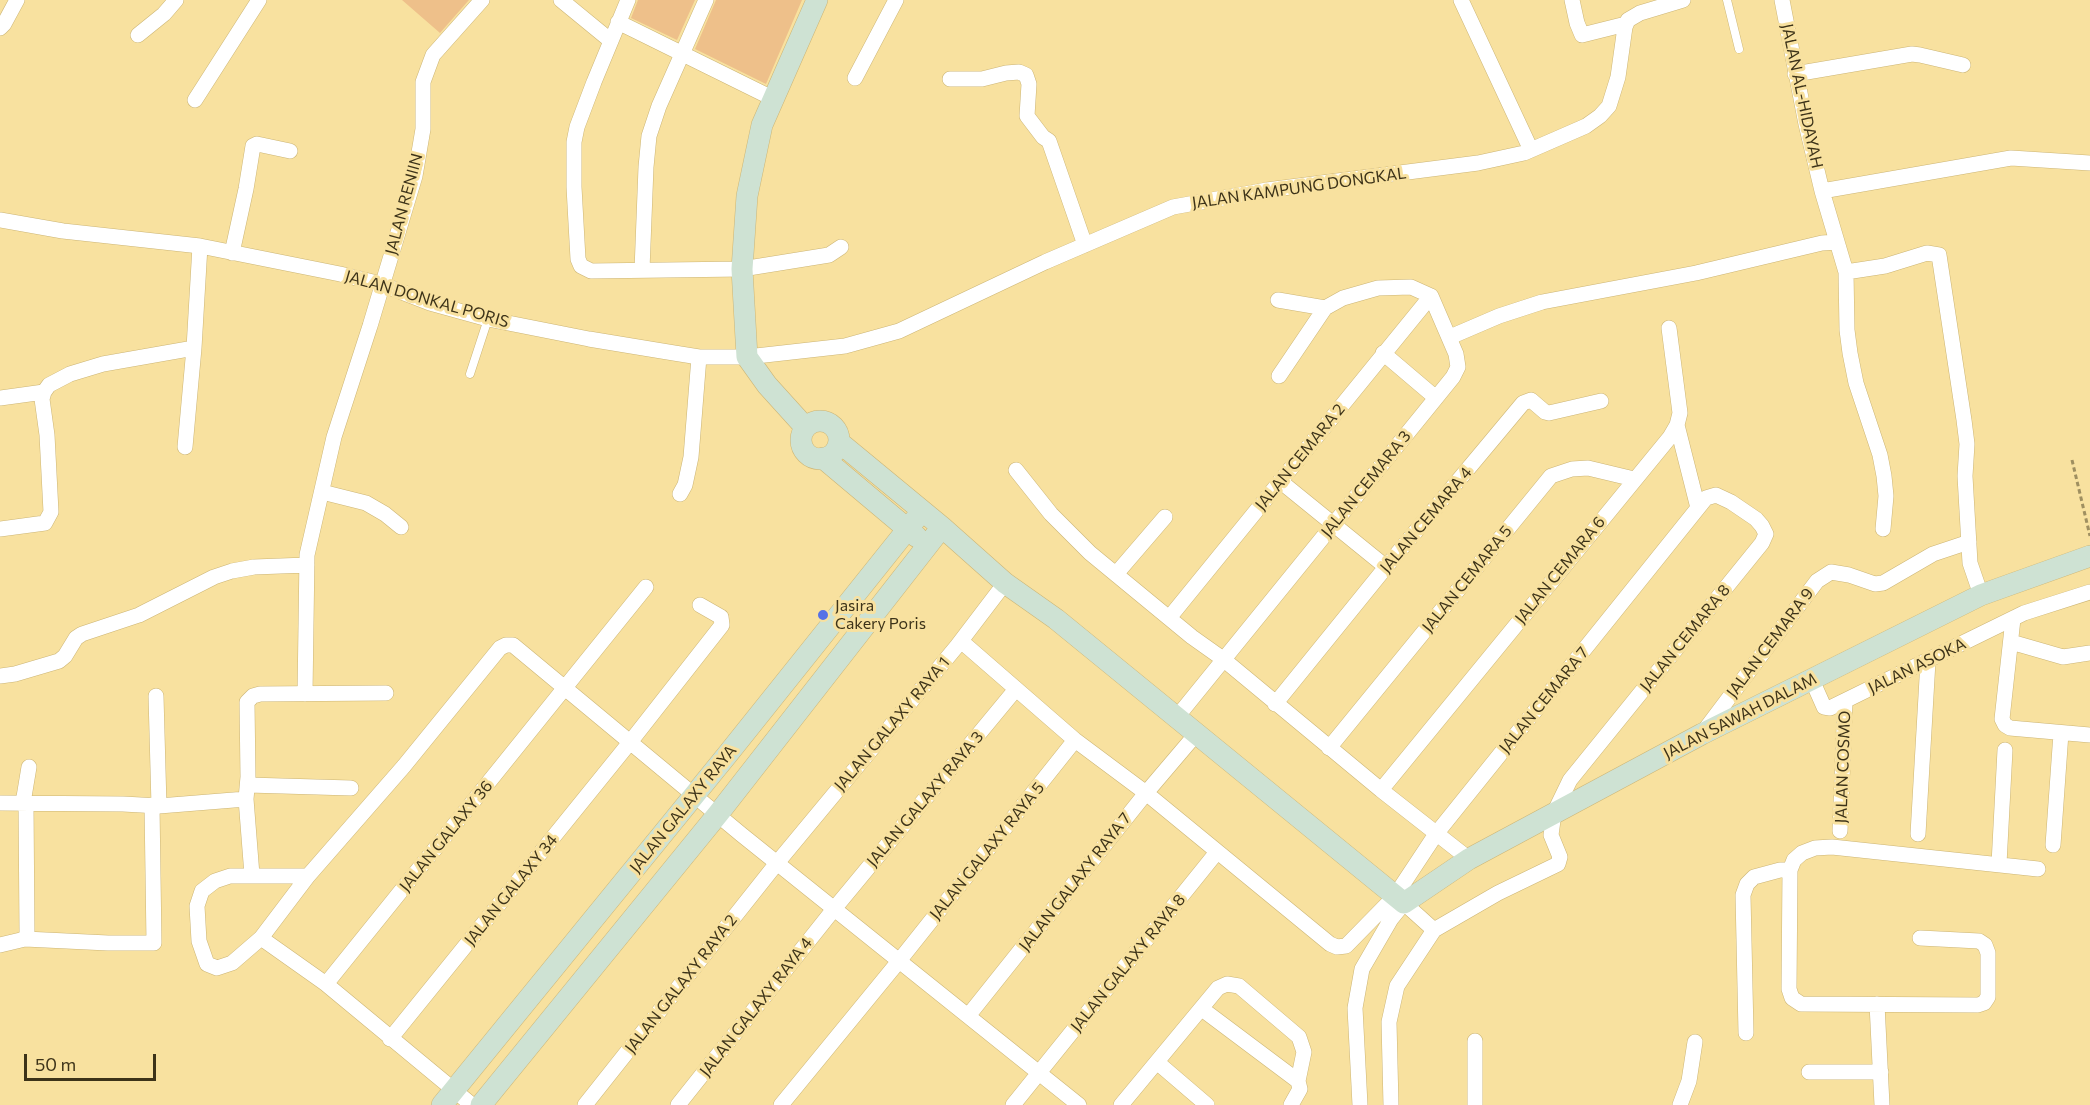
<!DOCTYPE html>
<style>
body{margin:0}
#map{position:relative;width:2090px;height:1105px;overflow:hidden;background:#f8e19f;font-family:Commissioner,sans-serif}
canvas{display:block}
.scale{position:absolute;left:24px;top:1054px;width:132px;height:27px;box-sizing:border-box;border:3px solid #3d3319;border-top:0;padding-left:8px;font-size:18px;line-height:21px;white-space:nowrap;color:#3d3319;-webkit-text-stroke:4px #f8e19f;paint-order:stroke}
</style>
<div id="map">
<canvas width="2090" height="1105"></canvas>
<div class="scale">50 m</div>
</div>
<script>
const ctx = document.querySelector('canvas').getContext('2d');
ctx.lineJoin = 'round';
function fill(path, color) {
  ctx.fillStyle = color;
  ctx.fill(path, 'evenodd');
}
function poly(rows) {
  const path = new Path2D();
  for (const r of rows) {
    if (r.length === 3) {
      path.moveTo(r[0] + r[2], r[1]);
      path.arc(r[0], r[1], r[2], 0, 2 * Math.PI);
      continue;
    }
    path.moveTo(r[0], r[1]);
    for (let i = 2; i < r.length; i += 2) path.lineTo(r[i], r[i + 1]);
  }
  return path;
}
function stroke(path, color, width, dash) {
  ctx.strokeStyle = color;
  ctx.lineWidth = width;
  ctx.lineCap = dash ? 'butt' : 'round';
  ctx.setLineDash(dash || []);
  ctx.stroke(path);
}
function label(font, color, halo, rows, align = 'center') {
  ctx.font = font + ' Commissioner,sans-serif';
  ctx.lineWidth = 6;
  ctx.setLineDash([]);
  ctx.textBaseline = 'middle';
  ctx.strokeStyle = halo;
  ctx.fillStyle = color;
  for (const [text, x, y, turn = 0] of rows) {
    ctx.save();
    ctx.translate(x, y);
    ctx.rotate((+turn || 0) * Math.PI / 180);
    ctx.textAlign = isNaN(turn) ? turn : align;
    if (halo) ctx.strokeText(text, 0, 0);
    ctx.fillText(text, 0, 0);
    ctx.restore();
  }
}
const building = poly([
 [402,0,469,0,440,33],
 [638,0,695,0,677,40,631,18],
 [716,0,802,0,766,84,695,49]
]);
const path = poly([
 [2072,460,2090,536]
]);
const lane = poly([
 [1727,0,1739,49],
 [470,374,488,319]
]);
const street = poly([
 [561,0,611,41],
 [628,0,594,82,577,127,574,142,574,187,578,259,581,266,591,271,742,269,829,255,841,247],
 [1461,0,1531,150],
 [1572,0,1577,23,1582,35,1626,24],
 [1782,0,1806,124,1822,191,1846,272,1847,330,1850,353,1856,383,1880,455,1884,476,1886,496,1883,529],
 [618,22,772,98],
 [0,28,4,24,17,0],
 [138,35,164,14,176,0],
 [1795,74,1912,54,1920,55,1963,65],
 [855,78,896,0],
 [950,79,982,79,1006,73,1019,72,1026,75,1029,84,1027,116,1043,137,1049,141,1085,245],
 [195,100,259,0],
 [1822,191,2011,158,2090,163],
 [0,220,63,231,200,246,340,274,381,284,430,303,488,319,589,339,674,353,699,357,747,357,845,346,899,331,1045,262,1173,207,1267,190,1478,163,1524,153,1586,126,1600,116,1609,106,1618,77,1625,27,1628,20,1640,13,1683,0],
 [232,253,246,189,253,146,257,144,290,151],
 [642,270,646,167,649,136,659,106,706,0],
 [1846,272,1885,266,1927,253,1939,255,1964,420,1967,444,1965,476,1970,563,1981,595],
 [1278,300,1325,308,1343,298,1378,288,1411,287,1431,296],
 [1450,337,1499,316,1542,302,1696,273,1822,243,1837,242],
 [1383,353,1436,398],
 [1279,376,1325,308],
 [0,398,44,392],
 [1677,425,1698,508],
 [185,447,194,348,200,246],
 [1016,470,1051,514,1090,553,1192,637,1223,659,1381,790,1469,859],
 [1280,481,1386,567],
 [322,492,366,503,385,514,401,527],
 [680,494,685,485,691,457,699,357],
 [0,529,45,523,51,512,47,435,42,399,44,392,49,385,70,374,103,364,194,348],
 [1116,574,1165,517],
 [1169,618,1431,296],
 [2013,619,2002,719,2005,725,2010,728,2090,735],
 [961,641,1075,740,1146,793,1330,944,1337,947,1346,946,1395,896,1436,834,1706,498,1716,495,1731,502,1756,519,1762,526,1766,534,1762,543,1570,780,1554,813,1551,835,1560,857,1558,864,1498,893,1434,930,1397,986,1389,1022,1391,1105],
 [2011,642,2063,657,2090,653],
 [0,676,15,674,59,661,65,656,76,638,82,634,139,615,214,577,232,571,254,567,307,565],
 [1812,680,1824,707,1830,708,2024,613,2090,592],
 [305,694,307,555,334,437,370,326,415,176,423,129,423,82,433,55,482,0],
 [156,696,159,806],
 [1275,704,1386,567,1523,403,1531,400,1545,412,1549,413,1601,401],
 [1177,717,1453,377,1458,367,1456,354,1431,296],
 [1704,731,1817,581,1831,572,1849,575,1875,584,1883,583,1933,554,1969,542],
 [1329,748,1551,476,1572,469,1588,468,1634,479],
 [248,785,351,788],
 [1381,790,1670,437,1677,425,1680,413,1669,328],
 [246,799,252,875],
 [0,803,123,804,159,806,246,799,248,777,247,702,253,696,260,694,386,693],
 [23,803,29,767],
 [1840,831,1845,702],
 [1918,834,1928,661],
 [2053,845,2061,733],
 [1999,864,2005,750],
 [261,938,232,963,217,968,207,964,199,941,197,906,202,891,215,881,230,876,308,876],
 [1920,938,1979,941,1985,945,1988,953,1988,997,1984,1003,1978,1005,1801,1004,1792,998,1789,989,1790,870,1794,860,1802,853,1815,848,1832,847,2038,869],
 [25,939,108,943,154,943,152,805],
 [0,945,25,939,27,933,26,803],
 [326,984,646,587],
 [1877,1004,1882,1105],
 [1202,1009,1298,1081,1300,1089,1291,1105],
 [968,1016,1146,793,1197,733],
 [1746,1033,1743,895,1747,884,1754,877,1780,870,1790,870],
 [390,1039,631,741,722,625,721,617,700,605],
 [1158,1063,1207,1105],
 [1809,1072,1881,1072],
 [472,1105,326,984,261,938,308,876,404,766,500,648,506,645,513,645,742,835,1079,1105],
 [585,1105,777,863,957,646,1005,583],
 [678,1105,834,909,1016,689],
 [781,1105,899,961,1075,740],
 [1013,1105,1217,852],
 [1121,1105,1218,988,1227,984,1239,986,1299,1037,1304,1052,1298,1081],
 [1360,1105,1355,1008,1362,969,1391,919,1404,903,1434,930],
 [1475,1105,1475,1041],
 [1680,1105,1689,1081,1695,1042]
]);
const secondary = poly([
 [820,440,19],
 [805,427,767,385,747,357,742,269,747,196,762,125,817,0],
 [839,442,942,527,1005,583,1056,619,1404,903,1469,859,1702,734,1981,595,2090,556],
 [823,458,917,537],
 [442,1105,727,755,922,511],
 [481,1105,718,814,942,527]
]);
const markers = [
 [823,615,6,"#5671e6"]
];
const streetNames = [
 ["JALAN AL-HIDAYAH",1802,96,78],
 ["JALAN KAMPUNG DONGKAL",1299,188,-8],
 ["JALAN RENIIN",404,204,-75],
 ["JALAN DONKAL PORIS",427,299,16],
 ["JALAN CEMARA 2",1300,457,-51],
 ["JALAN CEMARA 3",1366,484,-51],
 ["JALAN CEMARA 4",1426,520,-50],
 ["JALAN CEMARA 6",1560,570,-51],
 ["JALAN CEMARA 5",1467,579,-51],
 ["JALAN CEMARA 8",1685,638,-51],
 ["JALAN CEMARA 9",1770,643,-53],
 ["JALAN ASOKA",1917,666,-26],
 ["JALAN CEMARA 7",1544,700,-51],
 ["JALAN SAWAH DALAM",1740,716,-27],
 ["JALAN GALAXY RAYA 1",892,724,-50],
 ["JALAN COSMO",1843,767,-88],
 ["JALAN GALAXY RAYA 3",925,799,-50],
 ["JALAN GALAXY RAYA",683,809,-51],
 ["JALAN GALAXY 36",446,836,-51],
 ["JALAN GALAXY RAYA 5",987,851,-51],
 ["JALAN GALAXY RAYA 7",1075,882,-52],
 ["JALAN GALAXY 34",511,890,-51],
 ["JALAN GALAXY RAYA 8",1128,963,-51],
 ["JALAN GALAXY RAYA 2",681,984,-52],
 ["JALAN GALAXY RAYA 4",756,1007,-52]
];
const poiNames = [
 ["Jasira",835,606],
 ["Cakery Poris",835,624]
];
fill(building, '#eec08a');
stroke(lane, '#ccb575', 9);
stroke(street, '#ccb575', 16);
stroke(secondary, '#ccb575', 22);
stroke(path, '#9f8f60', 3, [4.5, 3]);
stroke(lane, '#fff', 8);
stroke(street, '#fff', 15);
stroke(secondary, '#cee2d3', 21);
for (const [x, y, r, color] of markers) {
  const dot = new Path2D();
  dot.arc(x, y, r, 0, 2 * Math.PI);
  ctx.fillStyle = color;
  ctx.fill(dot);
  stroke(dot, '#f8e19f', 2);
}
label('16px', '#3d3319', '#f8e19f', streetNames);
label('16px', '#3d3319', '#f8e19f', poiNames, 'left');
</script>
